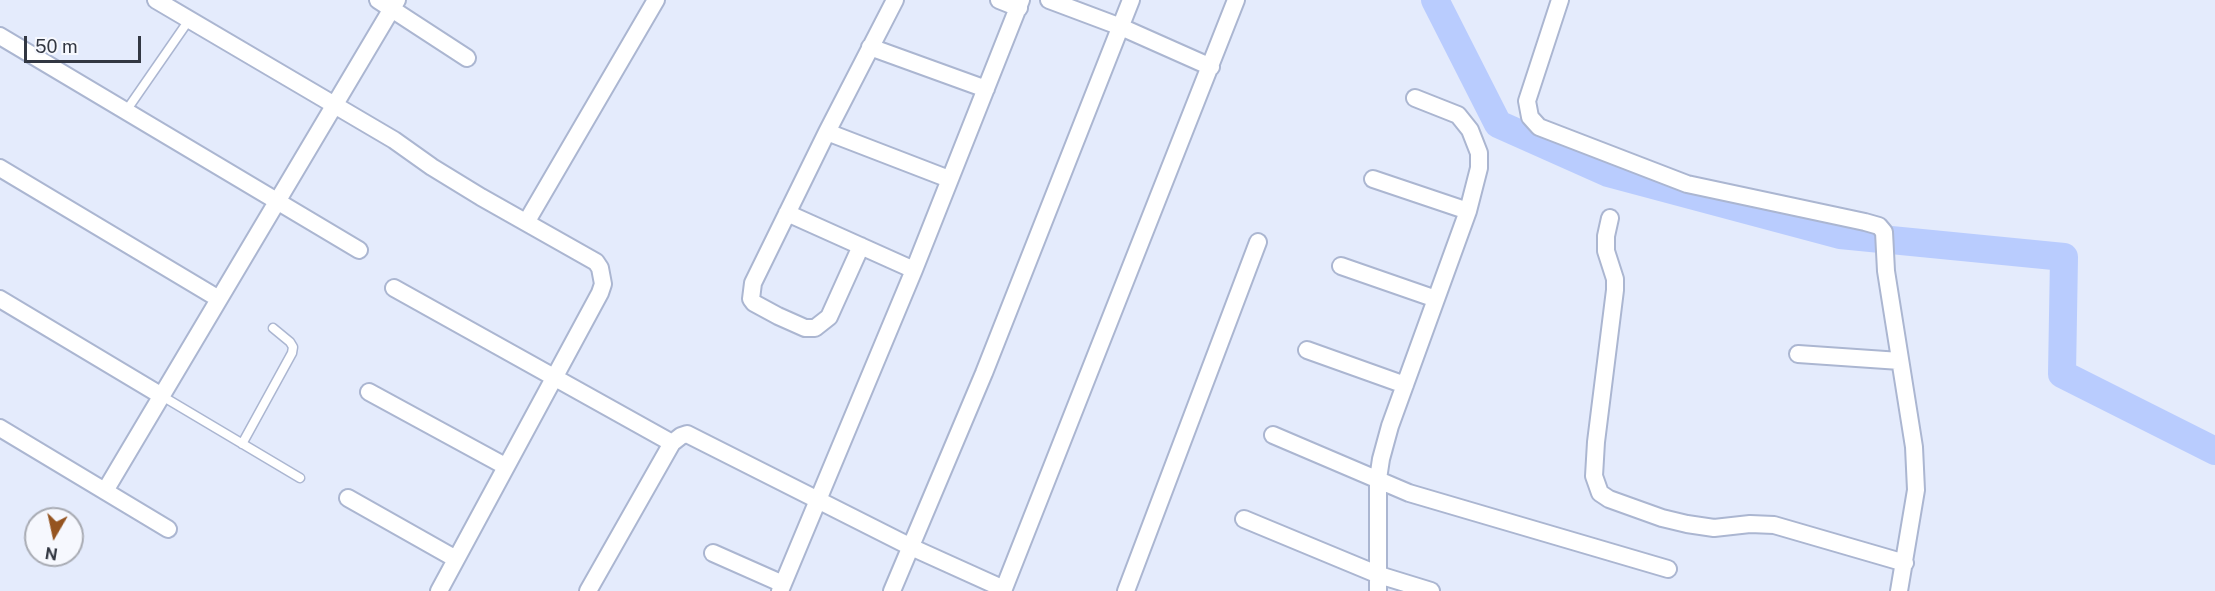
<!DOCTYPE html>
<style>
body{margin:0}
#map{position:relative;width:2215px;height:591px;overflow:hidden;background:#e4ebfc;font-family:"Public Sans",sans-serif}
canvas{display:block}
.north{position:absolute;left:24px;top:507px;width:60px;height:60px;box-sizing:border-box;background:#f6f8fe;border:2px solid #a8abb3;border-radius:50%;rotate:189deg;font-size:16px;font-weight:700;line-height:24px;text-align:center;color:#323742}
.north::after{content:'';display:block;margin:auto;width:21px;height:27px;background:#955420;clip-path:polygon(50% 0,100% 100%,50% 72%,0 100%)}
.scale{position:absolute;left:24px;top:36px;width:117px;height:27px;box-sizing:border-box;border:3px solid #323742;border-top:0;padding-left:8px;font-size:18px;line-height:21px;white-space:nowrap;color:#323742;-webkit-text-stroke:4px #f6f8fe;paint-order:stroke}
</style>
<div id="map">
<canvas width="2215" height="591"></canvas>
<div class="north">N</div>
<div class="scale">50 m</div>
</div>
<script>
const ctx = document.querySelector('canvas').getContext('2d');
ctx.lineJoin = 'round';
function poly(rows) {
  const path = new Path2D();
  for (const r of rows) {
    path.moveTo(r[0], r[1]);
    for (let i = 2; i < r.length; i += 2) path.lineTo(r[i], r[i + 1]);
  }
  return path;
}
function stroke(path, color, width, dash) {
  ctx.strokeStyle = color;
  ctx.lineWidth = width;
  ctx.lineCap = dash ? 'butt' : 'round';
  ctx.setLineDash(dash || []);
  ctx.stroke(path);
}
const river = poly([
 [1435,0,1498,124,1608,173,1840,235,2064,257,2062,374,2215,451]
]);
const service = poly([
 [126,111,189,20],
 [162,396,300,478],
 [242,444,292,353,293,347,290,342,273,328]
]);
const minor = poly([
 [156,0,394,140,432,167,481,197,596,262,600,268,603,284,600,293,439,591],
 [378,0,467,58],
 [999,0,1019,8],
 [1049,0,1121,27,1211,67],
 [1560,0,1527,101,1530,117,1539,127,1687,184,1865,222,1879,226,1884,232,1886,271,1914,447,1916,490,1899,591],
 [0,36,359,250],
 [870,47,986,89],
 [827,132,949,179],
 [0,168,219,299],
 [1373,179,1468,211],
 [787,213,914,270],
 [1610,218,1606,236,1606,251,1615,279,1615,290,1596,442,1594,476,1600,493,1609,499,1662,518,1687,524,1714,528,1750,524,1774,525,1905,563],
 [527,221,656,0],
 [861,246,829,317,815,328,805,328,778,316,754,303,751,299,753,283,827,132,895,0],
 [1341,266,1436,299],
 [394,288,672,443],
 [0,299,162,396],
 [1307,350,1405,385],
 [1798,354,1900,361],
 [369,392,505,466],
 [0,428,168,529],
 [1273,435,1409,493,1668,569],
 [105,491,397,0],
 [348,498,456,559],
 [1244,519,1379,575,1431,591],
 [713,553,783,584],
 [588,591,672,443,681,436,687,434,911,547,1004,589],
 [780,591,914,270,1021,0],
 [892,591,984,373,1131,0],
 [1003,591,1236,0],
 [1126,591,1258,242],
 [1378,591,1378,479,1381,459,1390,426,1468,211,1479,168,1479,153,1470,130,1458,115,1415,98]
]);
stroke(river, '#b9ccfe', 28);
stroke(service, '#abb6d1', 11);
stroke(minor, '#abb6d1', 20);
stroke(service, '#fff', 8);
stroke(minor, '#fff', 16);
</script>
